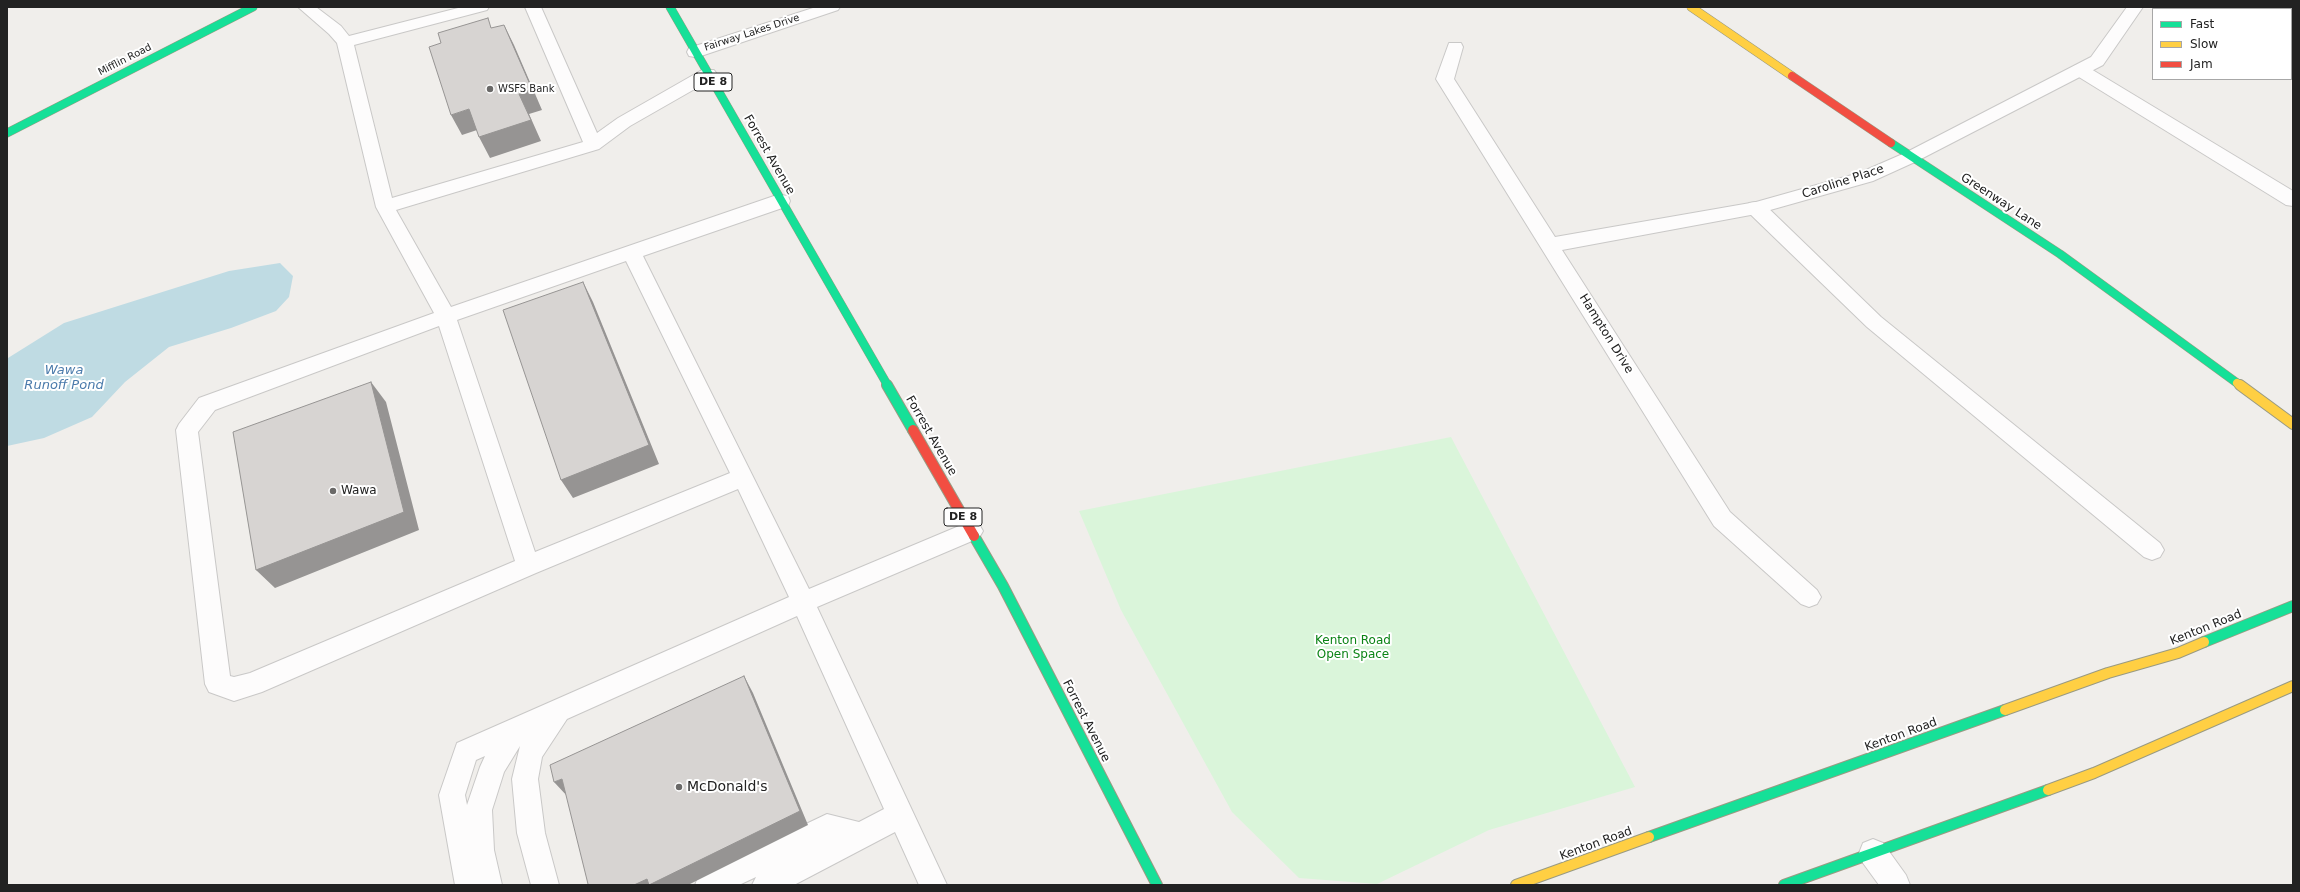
<!DOCTYPE html>
<style>
body{margin:0}
#map{position:relative;width:2300px;height:892px;overflow:hidden;background:#f0eeeb;font-family:"DejaVu Sans",sans-serif}
canvas{display:block}
.frame{position:absolute;inset:0;border:8px solid #222;pointer-events:none}
.legend{position:absolute;left:2152px;top:8px;width:140px;height:72px;box-sizing:border-box;background:#fff;border:1px solid #a7a7a7;margin:0;padding:5px 7px;list-style:none;font-size:12px;color:#222}
.legend li{display:flex;align-items:center;gap:8px;height:20px}
.legend b{width:20px;border:1px solid #a7a7a7}
</style>
<div id="map">
<canvas width="2300" height="892"></canvas>
<div class="frame"></div>
<ul class="legend">
<li><b style="height:5px;background:#16e098"></b>Fast</li>
<li><b style="height:5px;background:#ffcf43"></b>Slow</li>
<li><b style="height:5px;background:#f24e42"></b>Jam</li>
</ul>
</div>
<script>
const ctx = document.querySelector('canvas').getContext('2d');
ctx.lineJoin = 'round';
function fill(path, color) {
  ctx.fillStyle = color;
  ctx.fill(path, 'evenodd');
}
function poly(rows) {
  const path = new Path2D();
  for (const r of rows) {
    path.moveTo(r[0], r[1]);
    for (let i = 2; i < r.length; i += 2) path.lineTo(r[i], r[i + 1]);
  }
  return path;
}
function stroke(path, color, width, dash) {
  ctx.strokeStyle = color;
  ctx.lineWidth = width;
  ctx.lineCap = dash ? 'butt' : 'round';
  ctx.setLineDash(dash || []);
  ctx.stroke(path);
}
function label(font, color, halo, rows, align = 'center') {
  ctx.font = font + ' "DejaVu Sans",sans-serif';
  ctx.lineWidth = 4;
  ctx.setLineDash([]);
  ctx.textBaseline = 'middle';
  ctx.strokeStyle = halo;
  ctx.fillStyle = color;
  for (const [text, x, y, turn = 0] of rows) {
    ctx.save();
    ctx.translate(x, y);
    ctx.rotate((+turn || 0) * Math.PI / 180);
    ctx.textAlign = isNaN(turn) ? turn : align;
    if (halo) ctx.strokeText(text, 0, 0);
    ctx.fillText(text, 0, 0);
    ctx.restore();
  }
}
const park = poly([
 [1451,437,1635,787,1489,830,1377,884,1299,878,1232,812,1121,610,1079,511]
]);
const water = poly([
 [280,263,293,276,289,297,276,311,231,328,169,347,125,382,92,417,44,438,7,446,8,358,64,323,229,271]
]);
const lane = poly([
 [298,7,316,7,341,26,349,36,462,7,489,7,487,10,354,45,392,198,583,142,525,7,541,7,597,133,618,118,702,70,714,70,717,74,714,78,630,126,599,149,396,210,451,307,774,196,781,195,788,196,790,201,788,206,643,256,809,589,971,521,979,524,983,531,979,538,817,607,947,885,919,885,895,832,794,885,752,885,756,877,739,885,695,885,699,875,827,814,859,822,884,809,797,616,567,719,542,757,538,779,545,833,559,885,531,885,517,833,512,779,520,746,504,772,492,810,494,850,502,885,455,885,439,795,457,743,789,597,738,489,536,573,262,692,234,701,209,692,205,684,176,430,179,424,199,398,434,313,376,207,337,43,329,34,298,7],
 [626,261,730,473,535,552,457,320,626,261],
 [439,326,515,561,250,673,234,677,230,676,198,432,215,410,439,326],
 [485,756,480,767,467,805,465,795,476,760,485,756],
 [2080,65,2086,66,2293,191,2293,206,2286,205,2074,74,2071,70,2074,66,2080,65],
 [1756,202,1763,203,1881,317,2160,543,2164,550,2160,557,2152,560,2144,557,1867,327,1749,213,1747,208,1749,203,1756,202],
 [1873,839,1883,843,1906,875,1910,885,1879,885,1863,863,1859,853,1863,843,1873,839]
]);
const street = poly([
 [816,7,840,7,838,10,701,56,695,57,689,56,687,52,689,48,816,7],
 [2127,7,2143,7,2103,65,1917,161,1873,181,1756,214,1562,250,1730,512,1817,590,1821,597,1817,604,1809,607,1801,604,1714,526,1436,79,1449,43,1461,43,1463,47,1454,79,1555,237,1756,202,1859,173,1905,153,2091,57,2127,7],
 [2198,7,2219,7,2220,9,2199,9,2198,7],
 [2291,32,2293,32,2293,43,2291,43,2291,32]
]);
const fastFar1 = poly([
 [670,7,888,386],
 [7,133,253,7],
 [1891,143,2060,254,2237,383]
]);
const fast = poly([
 [887,385,913,430],
 [974,536,1003,586,1157,885],
 [2204,642,2293,606],
 [1649,837,2005,710],
 [1784,885,2048,790]
]);
const slowFar1 = poly([
 [1691,7,1792,76],
 [2237,383,2241,386]
]);
const slow = poly([
 [2240,385,2293,424],
 [2005,710,2108,673,2178,653,2204,642],
 [2048,790,2094,773,2293,686],
 [1516,885,1649,837]
]);
const jamFar1 = poly([
 [1792,76,1891,143]
]);
const jam = poly([
 [913,430,974,536]
]);
const shadedWall = poly([
 [504,25,514,45,542,110,529,114,541,141,490,158,479,137,519,94],
 [469,109,480,129,462,135,451,115],
 [583,282,593,302,659,464,573,498,561,480],
 [371,382,386,402,419,530,275,588,256,570],
 [744,676,753,693,808,825,688,885,634,885],
 [562,779,568,797,554,782]
]);
const building = poly([
 [488,18,491,28,504,25,532,89,519,94,531,120,479,137,469,109,451,115,429,47,441,43,438,33,488,18],
 [583,282,649,445,561,480,503,310,583,282],
 [371,382,404,512,256,570,233,432,371,382],
 [744,676,800,811,649,885,647,879,634,885,587,885,588,884,562,779,554,782,550,765,744,676]
]);
const markers = [
 [490,89,4,"#6a6968"],
 [333,491,4,"#6a6968"],
 [679,787,4,"#6a6968"]
];
const farStreetnames = [
 ["Fairway Lakes Drive",752,33,-18],
 ["Mifflin Road",125,60,-27]
];
const farPoinames = [
 ["WSFS Bank",498,89]
];
const shields = [
 [713,82,38],
 [963,517,38]
];
const shieldNames = [
 ["DE 8",713,82],
 ["DE 8",963,517]
];
const streetNames = [
 ["Forrest Avenue",769,155,60],
 ["Caroline Place",1843,182,-18],
 ["Greenway Lane",2001,202,33],
 ["Hampton Drive",1606,334,58],
 ["Forrest Avenue",931,436,60],
 ["Kenton Road",2206,628,-22],
 ["Forrest Avenue",1086,721,63],
 ["Kenton Road",1901,735,-20],
 ["Kenton Road",1596,844,-20]
];
const poiNames = [
 ["Wawa",341,491]
];
const parkNames = [
 ["Kenton Road",1353,641],
 ["Open Space",1353,655]
];
const waterNames = [
 ["Wawa",64,371],
 ["Runoff Pond",64,386]
];
const nearPoinames = [
 ["McDonald's",687,787]
];
fill(park, '#daf5da');
fill(water, '#bfdbe3');
stroke(lane, '#c9c8c7', 2);
stroke(street, '#c9c8c7', 2);
stroke(fastFar1, '#999a82', 9);
stroke(fast, '#999a82', 12);
stroke(slowFar1, '#999a82', 9);
stroke(slow, '#999a82', 12);
stroke(jamFar1, '#999a82', 9);
stroke(jam, '#999a82', 12);
fill(lane, '#fdfcfc');
fill(street, '#fdfcfc');
stroke(fastFar1, '#16e098', 8);
stroke(fast, '#16e098', 10);
stroke(slowFar1, '#ffcf43', 8);
stroke(slow, '#ffcf43', 10);
stroke(jamFar1, '#f24e42', 8);
stroke(jam, '#f24e42', 10);
fill(shadedWall, '#969493');
fill(building, '#d7d4d2');
stroke(building, '#969493', 1);
for (const [x, y, r, color] of markers) {
  const dot = new Path2D();
  dot.arc(x, y, r, 0, 2 * Math.PI);
  ctx.fillStyle = color;
  ctx.fill(dot);
  stroke(dot, '#fff', 1.5);
}
label('10px', '#222', '#fff', farStreetnames);
label('10px', '#222', '#fff', farPoinames, 'left');
for (const [x, y, w] of shields) {
  const box = new Path2D();
  box.roundRect(x - w / 2, y - 9, w, 18, 3);
  ctx.fillStyle = '#fff';
  ctx.fill(box);
  stroke(box, '#222', 1);
}
label('bold 11px', '#222', null, shieldNames);
label('12px', '#222', '#fff', streetNames);
label('12px', '#222', '#fff', poiNames, 'left');
label('12px', '#0c8416', '#fff', parkNames);
label('italic 13px', '#4a7aab', '#fff', waterNames);
label('14px', '#222', '#fff', nearPoinames, 'left');
</script>
